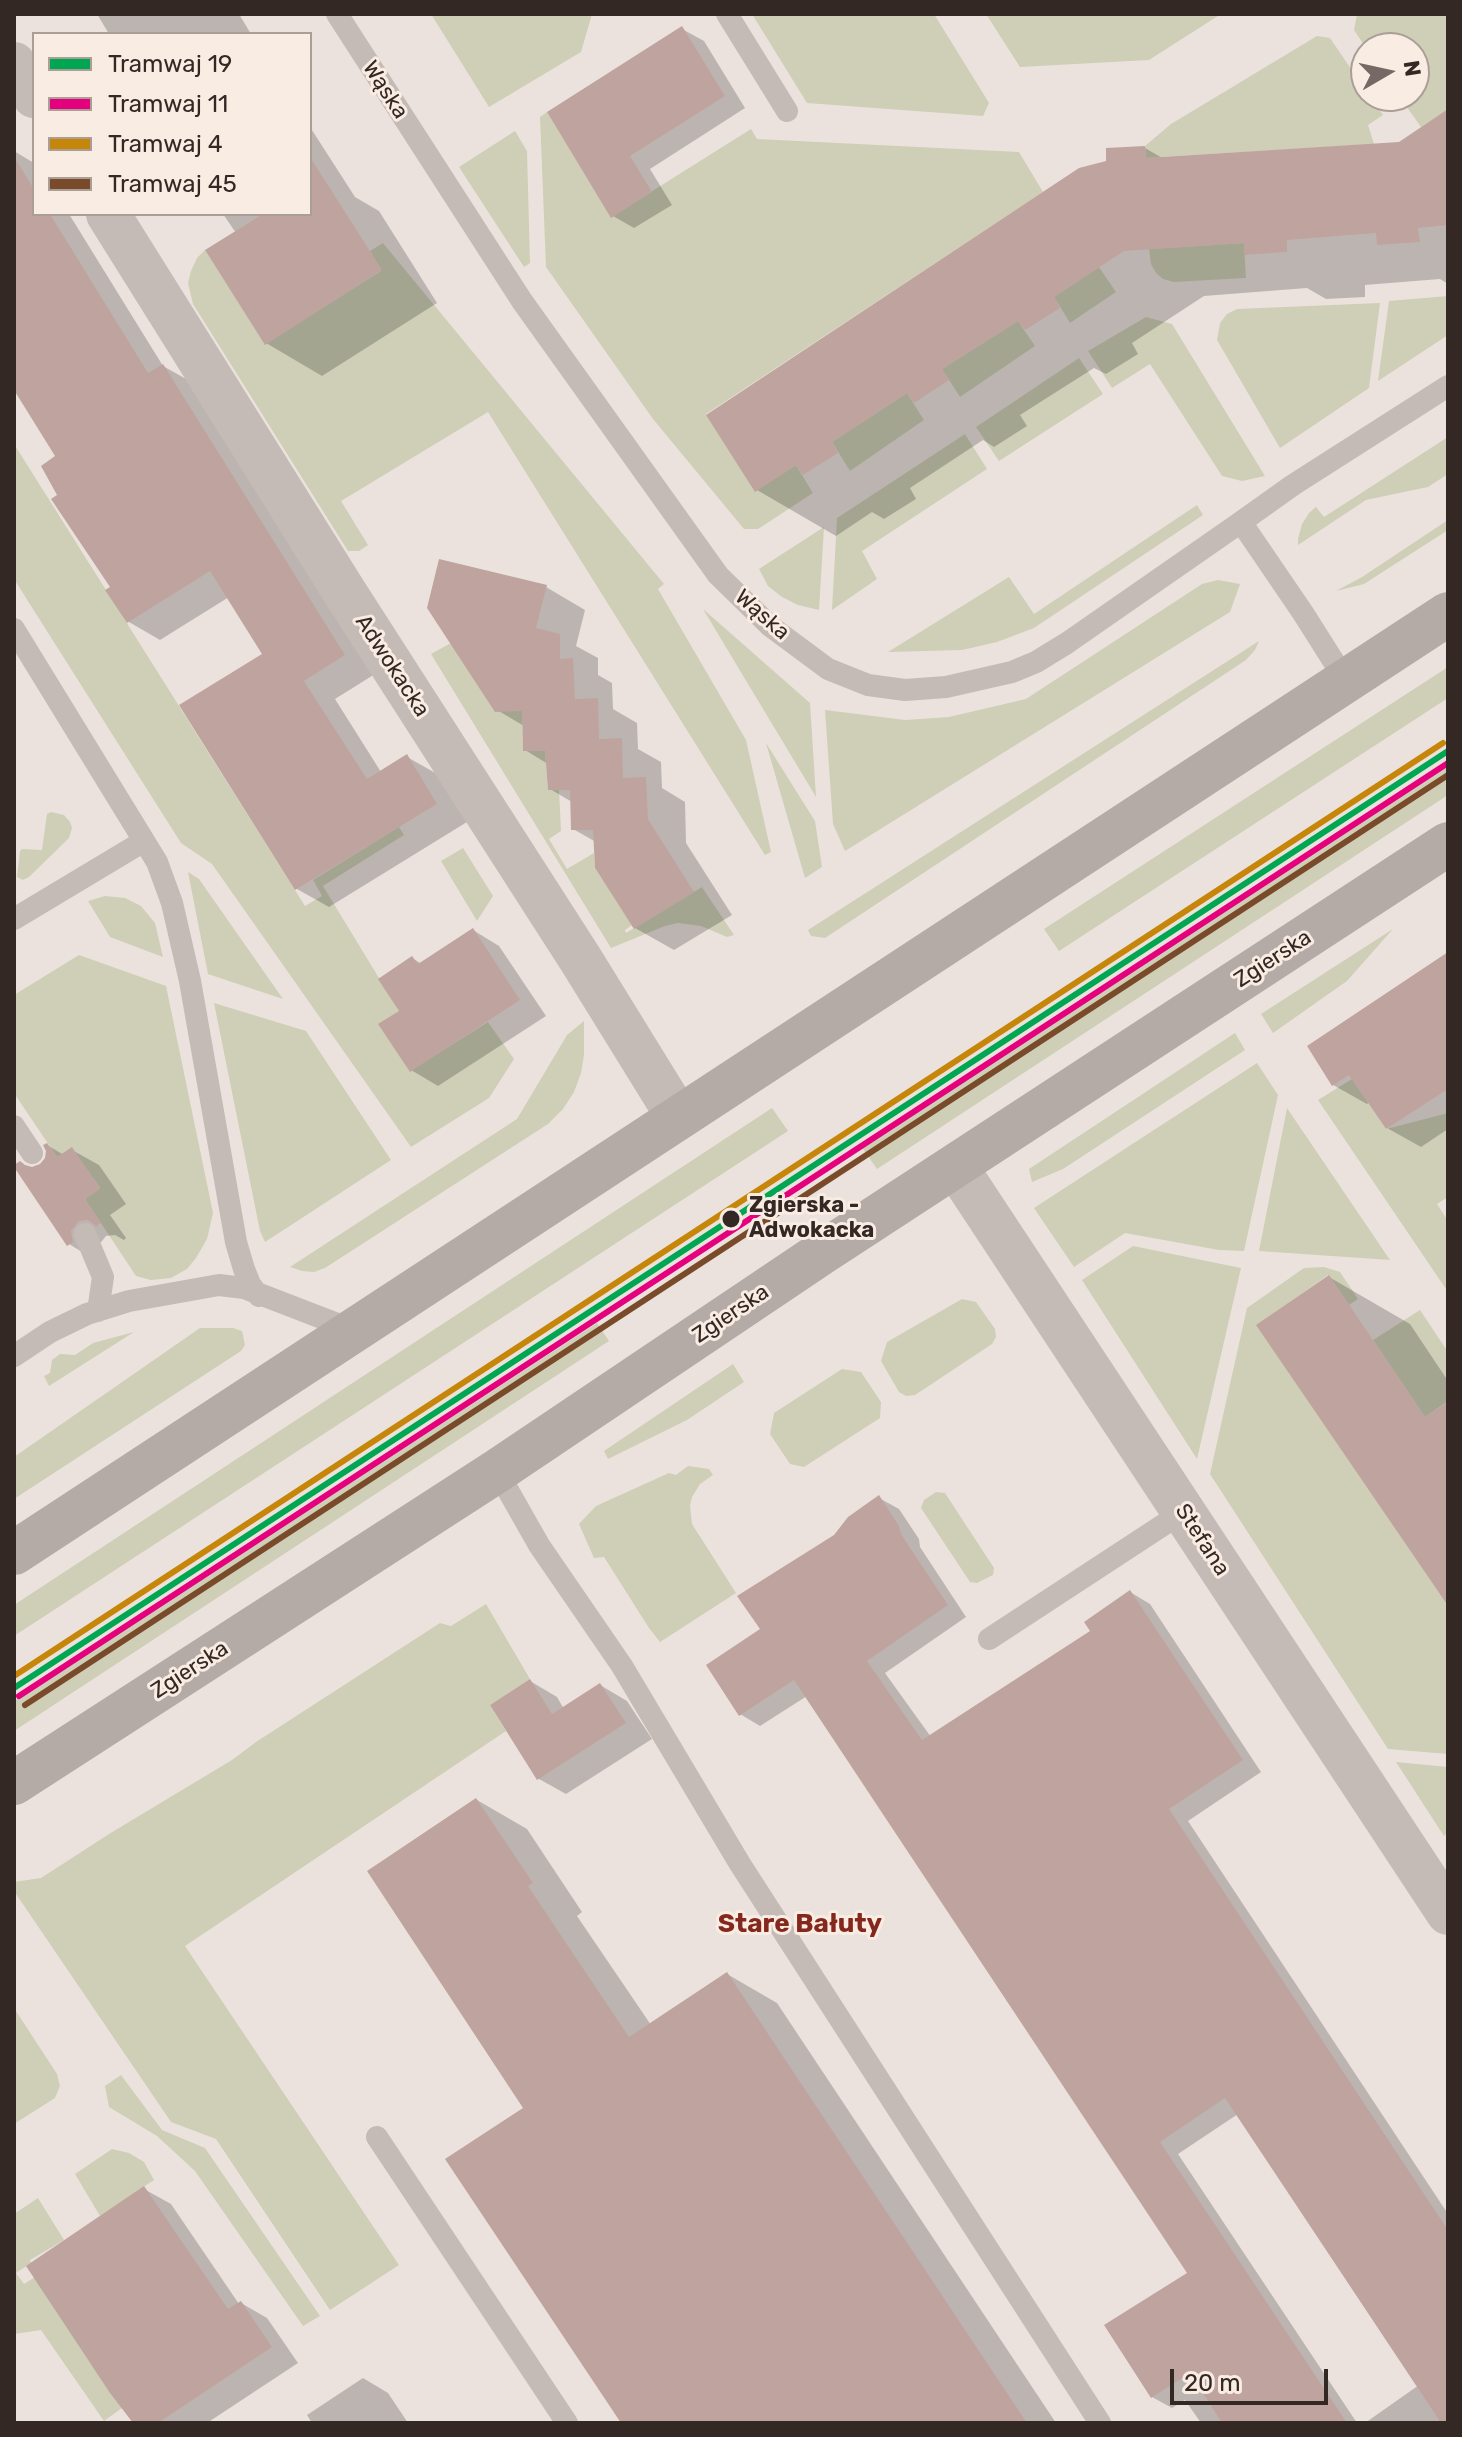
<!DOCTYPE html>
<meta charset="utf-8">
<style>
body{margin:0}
#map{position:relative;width:1462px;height:2437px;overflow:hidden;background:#ebe2dd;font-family:Rubik,sans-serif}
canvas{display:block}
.frame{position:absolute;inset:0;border:16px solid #342825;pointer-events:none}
.legend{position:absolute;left:32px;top:32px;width:280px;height:184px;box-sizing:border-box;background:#f9ece3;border:2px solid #aa9e97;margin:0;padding:10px 14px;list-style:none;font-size:24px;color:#342825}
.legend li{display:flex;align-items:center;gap:16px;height:40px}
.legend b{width:40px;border:2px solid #aa9e97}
.north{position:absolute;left:1350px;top:32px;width:80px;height:80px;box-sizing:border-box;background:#f9ece3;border:2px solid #aa9e97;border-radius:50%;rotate:81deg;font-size:22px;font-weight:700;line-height:32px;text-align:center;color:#342825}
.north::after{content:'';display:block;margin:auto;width:28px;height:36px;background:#746965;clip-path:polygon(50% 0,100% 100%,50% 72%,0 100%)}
.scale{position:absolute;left:1170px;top:2369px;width:158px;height:36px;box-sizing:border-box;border:4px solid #342825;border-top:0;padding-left:10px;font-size:24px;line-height:28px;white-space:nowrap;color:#342825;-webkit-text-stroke:6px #f9ece3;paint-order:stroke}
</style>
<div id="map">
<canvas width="1462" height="2437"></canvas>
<div class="frame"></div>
<ul class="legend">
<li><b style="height:10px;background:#00a651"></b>Tramwaj 19</li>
<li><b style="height:10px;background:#e5007d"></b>Tramwaj 11</li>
<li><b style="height:10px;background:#c68609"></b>Tramwaj 4</li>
<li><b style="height:10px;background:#7a4b2a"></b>Tramwaj 45</li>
</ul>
<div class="north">N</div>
<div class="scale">20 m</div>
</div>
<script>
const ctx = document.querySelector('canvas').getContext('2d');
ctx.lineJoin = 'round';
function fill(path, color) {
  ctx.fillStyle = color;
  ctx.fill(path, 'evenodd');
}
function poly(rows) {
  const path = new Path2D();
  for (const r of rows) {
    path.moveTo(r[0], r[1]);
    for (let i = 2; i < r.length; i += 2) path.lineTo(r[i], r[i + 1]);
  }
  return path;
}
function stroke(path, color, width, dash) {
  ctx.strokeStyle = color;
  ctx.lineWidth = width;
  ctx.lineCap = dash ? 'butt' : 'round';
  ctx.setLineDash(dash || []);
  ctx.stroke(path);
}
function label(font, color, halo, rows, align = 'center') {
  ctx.font = font + ' Rubik,sans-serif';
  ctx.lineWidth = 6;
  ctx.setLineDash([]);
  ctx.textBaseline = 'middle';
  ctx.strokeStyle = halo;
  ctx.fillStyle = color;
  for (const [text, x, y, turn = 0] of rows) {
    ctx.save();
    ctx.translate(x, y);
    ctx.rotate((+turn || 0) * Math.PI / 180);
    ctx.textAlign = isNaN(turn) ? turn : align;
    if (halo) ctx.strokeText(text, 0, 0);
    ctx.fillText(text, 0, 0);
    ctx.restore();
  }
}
const green = poly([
 [431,14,592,14,581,52,489,107],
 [752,14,934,14,989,103,983,116,807,103],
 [986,14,1221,14,1149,60,1020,67],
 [1357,14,1448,14,1448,110,1421,127,1399,96,1414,96,1414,48,1366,48,1354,30],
 [1317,36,1330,38,1366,91,1366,96,1369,96,1383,115,1368,125,1374,144,1146,158,1145,146,1171,124],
 [547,112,611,217,751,129,757,139,1019,152,1043,192,706,414,755,491,796,465,813,493,758,529,744,529,653,419,546,267,540,117],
 [515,131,527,151,530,263,524,267,459,167],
 [383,243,664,584,658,589,746,740,771,852,765,855,488,412,341,501,368,545,359,551,348,551,193,304,188,283,191,271,197,258,205,250,265,344,381,271,370,251],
 [1244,243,1246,278,1174,282,1163,279,1156,273,1151,264,1149,249],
 [1099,267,1116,292,1070,323,1054,297],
 [1448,296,1448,335,1378,381,1389,301],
 [1380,303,1369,388,1280,448,1217,340,1220,323,1227,314,1237,309],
 [1146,317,1172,324,1265,476,1242,481,1222,476,1150,364,1112,388,1088,351],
 [1018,321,1035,346,960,397,942,369],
 [1079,358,1103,394,999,461,976,427],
 [907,393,924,420,850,471,832,442],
 [965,434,987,469,862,551,877,579,832,610,837,518],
 [1448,437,1448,474,1428,487,1366,500,1298,545,1298,539,1302,524,1309,513,1316,507,1324,517],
 [14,444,305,906,322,896,313,880,399,827,404,835,323,886,399,1011,379,1025,410,1071,488,1022,514,1059,489,1098,411,1147,212,864,181,843,14,579],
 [1197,505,1203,515,1034,628,997,642,962,650,888,652,1009,577,1034,614],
 [1448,520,1448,530,1364,584,1336,591,1362,577],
 [824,527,819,610,798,605,782,597,768,586,759,569],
 [1218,580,1240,584,1230,612,845,851,833,824,825,710,905,720,949,717,1026,699,1202,584],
 [703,609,810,703,816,797],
 [1259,641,1255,650,1246,660,825,938,811,936,808,930],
 [451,643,522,711,523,751,545,751,548,790,559,790,561,831,549,839,567,869,594,853,595,868,632,925,625,930,626,933,702,887,734,935,727,937,701,926,678,923,665,926,611,948,431,654],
 [1448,667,1448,698,1059,951,1044,929],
 [766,743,815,821,822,867,805,878],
 [1448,763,1448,795,877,1169,861,1146],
 [51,812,64,815,70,822,72,828,69,838,29,877,23,880,17,877,20,851,22,849,42,850,47,814],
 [463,848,493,896,477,921,441,861],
 [188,872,199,879,283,999,208,974],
 [105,896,125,898,141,906,155,923,163,957,110,937,88,901],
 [1393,929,1347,981,1273,1033,1261,1014],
 [79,955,166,986,213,1213,207,1239,196,1258,187,1269,171,1278,151,1280,136,1276,85,1199,100,1188,72,1148,57,1157,14,1093,14,995],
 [214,1003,306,1031,391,1160,265,1242,260,1231],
 [584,1021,584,1055,581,1073,574,1092,563,1109,548,1124,325,1268,314,1272,302,1271,290,1267,517,1119,567,1035],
 [1235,1033,1245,1050,1063,1169,1032,1182,1029,1169],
 [1257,1063,1278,1095,1244,1251,1219,1250,1125,1233,1074,1267,1034,1208],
 [1352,1079,1386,1129,1448,1113,1448,1197,1437,1204,1448,1221,1448,1292,1318,1100],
 [772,1108,788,1131,14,1636,14,1605],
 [1287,1108,1390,1260,1259,1251],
 [1133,1246,1241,1268,1197,1459,1082,1280],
 [1324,1267,1340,1272,1358,1299,1349,1305,1328,1275,1257,1325,1448,1606,1448,1754,1388,1749,1210,1474,1247,1308,1304,1268],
 [962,1299,976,1302,995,1329,996,1337,992,1344,915,1395,906,1396,899,1392,881,1361,887,1342],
 [1420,1310,1448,1352,1448,1401,1425,1417,1373,1340],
 [597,1323,609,1341,14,1731,14,1701],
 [200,1328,233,1328,242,1331,245,1345,241,1351,14,1499,14,1457],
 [134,1332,49,1386,44,1376,50,1373,52,1360,60,1354,75,1355,93,1343],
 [733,1364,744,1382,687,1420,608,1459,604,1451],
 [842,1369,861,1372,881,1402,880,1418,804,1467,790,1464,770,1434,774,1413],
 [688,1466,709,1469,713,1475,700,1484,692,1497,690,1506,692,1524,736,1593,660,1642,649,1628,604,1557,594,1558,579,1524,596,1506,669,1473,676,1475],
 [936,1492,945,1493,994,1568,993,1575,977,1583,970,1582,921,1508,924,1500],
 [486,1604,530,1679,490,1705,506,1731,185,1946,399,2265,330,2310,216,2139,171,2122,16,1894,14,1882,41,1878,109,1834,232,1760,256,1742,440,1623,451,1626],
 [1396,1762,1448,1767,1448,1832,1444,1836],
 [14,2008,57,2074,60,2086,55,2098,14,2124],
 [121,2075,162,2130,205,2148,320,2316,303,2326,195,2171,157,2136,109,2107,105,2086],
 [112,2149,129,2153,144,2162,154,2180,100,2216,75,2174],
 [38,2198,64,2240,30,2260,31,2263,16,2273,24,2284,35,2277,122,2408,104,2421,41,2330,14,2334,14,2214]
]);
const shadow = poly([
 [97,14,239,14,251,34,109,34],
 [682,29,704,41,745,108,650,169,672,205,634,228,613,216,550,113],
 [1448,112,1448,284,1440,279,1365,285,1365,297,1326,299,1307,288,1204,296,1132,343,1138,354,1106,374,1094,368,1020,415,1027,426,994,447,983,440,910,488,916,499,884,519,872,512,836,536,757,490,1145,148,1164,159,1400,144],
 [310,127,355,197,379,211,437,303,322,376,266,343,236,233,223,214,310,214],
 [14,151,34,163,34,214,69,214,163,366,195,384,375,674,335,699,381,772,407,757,439,775,467,822,329,907,297,889,264,654,229,597,160,640,129,622,113,587,60,496,58,457,14,386],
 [546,587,585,610,576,646,598,658,598,675,612,683,613,709,637,723,638,749,661,762,662,788,685,802,686,843,732,915,674,950,635,928,596,842,573,829,572,802,550,789,548,764,525,750,524,726,497,710],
 [473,930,499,946,546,1016,438,1086,411,1070,401,1011,412,958,422,964],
 [1448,954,1448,1129,1421,1147,1387,1128,1370,1102,1367,1104,1333,1085],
 [47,1145,64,1155,72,1150,99,1165,126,1204,110,1215,126,1238,124,1240,115,1235,106,1236,97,1247,95,1260,69,1244,30,1169,42,1166,47,1159],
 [1329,1277,1410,1324,1448,1381,1448,1602],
 [879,1498,899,1509,919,1539,920,1547,966,1617,885,1673,931,1737,1092,1631,1130,1592,1150,1604,1261,1772,1188,1821,1448,2214,1448,2423,1365,2423,1419,2385,1238,2114,1178,2154,1357,2423,1201,2423,1185,2400,1172,2408,1152,2397,1190,2273,807,1696,760,1726,740,1714,762,1629,835,1537],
 [530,1681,557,1697,564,1709,600,1685,627,1701,652,1739,566,1794,539,1779],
 [477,1800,527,1829,582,1912,577,1916,651,2025,727,1974,777,2003,1056,2423,623,2423,525,2109],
 [144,2189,171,2204,239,2304,241,2303,267,2318,298,2363,207,2423,135,2423],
 [363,2378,388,2393,408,2423,312,2423,307,2415]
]);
const building = poly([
 [682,26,725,96,630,156,652,192,611,218,547,112],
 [1448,109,1448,225,1418,228,1420,242,1377,245,1376,233,1287,240,1287,252,1244,255,1244,243,1124,251,1054,297,1060,308,1025,330,1018,321,942,369,949,380,914,403,907,393,832,442,838,453,803,475,796,465,755,492,706,415,1079,168,1106,161,1106,148,1145,146,1146,158,1399,142],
 [14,157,34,189,34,214,50,214,148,373,163,364,345,655,304,681,367,779,407,754,437,804,295,890,179,705,262,654,210,571,127,623,105,590,110,587,51,499,57,495,41,466,55,456,14,390],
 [310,157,382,270,265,345,205,250,263,214,310,214],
 [439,559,547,585,536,628,560,634,560,659,573,658,575,699,598,698,599,739,622,738,623,778,646,777,648,819,694,892,634,929,595,868,593,830,571,830,570,790,548,790,545,751,523,751,522,711,495,712,427,608],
 [473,928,520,1000,410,1072,378,1024,399,1011,378,979,412,956,418,964],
 [1448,952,1448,1089,1386,1129,1349,1075,1332,1086,1307,1046],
 [47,1143,57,1157,72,1147,100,1189,85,1199,101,1223,96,1226,88,1220,79,1221,71,1231,73,1242,67,1246,14,1167,14,1165,20,1161,25,1165,32,1167,40,1164,45,1158,46,1151,43,1145],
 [1329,1275,1425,1417,1448,1402,1448,1606,1256,1325],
 [879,1495,899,1526,901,1534,948,1605,867,1661,922,1740,1090,1631,1084,1622,1130,1590,1243,1760,1169,1809,1448,2230,1448,2423,1441,2423,1225,2098,1160,2142,1347,2423,1222,2423,1190,2373,1151,2398,1104,2325,1187,2273,794,1680,739,1716,706,1665,760,1629,737,1596,834,1535,848,1517],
 [530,1679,552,1714,600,1683,626,1723,537,1780,490,1705],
 [476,1798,533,1883,528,1886,629,2037,727,1972,1027,2423,621,2423,445,2159,523,2108,367,1871],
 [144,2186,228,2309,241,2301,272,2347,158,2423,133,2423,110,2393,26,2266]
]);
const lane = poly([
 [337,14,522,301,718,575,770,626,828,669,868,685,905,690,946,687,1012,672,1036,662,1067,643,1241,522,1303,613,1346,681],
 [727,14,787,111],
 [1241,522,1293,485,1448,386],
 [14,629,157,862,172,903,190,981,236,1242,244,1269,250,1284,259,1296],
 [14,919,144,841],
 [14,1126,32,1153],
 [85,1234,103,1277,98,1311],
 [14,1356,50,1332,87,1314,129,1301,219,1285,244,1288,353,1330],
 [497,1471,539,1545,622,1666,740,1864,1100,2423],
 [989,1639,1183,1512],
 [377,2137,567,2423]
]);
const street = poly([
 [14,64,34,96],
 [108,214,344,591,581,960,678,1117],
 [956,1167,1448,1913]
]);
const secondary = poly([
 [14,1553,1448,614],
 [14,1783,497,1471,823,1252,1448,844]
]);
const tram1 = poly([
 [14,1688,1448,751]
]);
const tram2 = poly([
 [19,1696,1448,763]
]);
const tram3 = poly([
 [14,1676,1443,743]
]);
const tram4 = poly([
 [25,1705,1448,775]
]);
const markers = [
 [731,1219,10,"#342825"]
];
const streetNames = [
 ["Wąska",385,90,57],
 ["Wąska",762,615,41],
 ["Adwokacka",392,666,57],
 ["Zgierska",1273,959,-33],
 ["Zgierska",731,1314,-34],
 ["Stefana",1202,1540,57],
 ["Zgierska",190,1670,-33]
];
const stopNames = [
 ["Zgierska -",749,1206],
 ["Adwokacka",749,1231]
];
const quarterNames = [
 ["Stare Bałuty",800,1924]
];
fill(green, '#cecfb6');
fill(shadow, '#0003');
fill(building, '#bfa39e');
stroke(lane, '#c4bbb6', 22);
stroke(street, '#c4bbb6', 44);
stroke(secondary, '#b4aba7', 44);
stroke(tram1, '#00a651', 6);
stroke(tram2, '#e5007d', 6);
stroke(tram3, '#c68609', 6);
stroke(tram4, '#7a4b2a', 6);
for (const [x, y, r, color] of markers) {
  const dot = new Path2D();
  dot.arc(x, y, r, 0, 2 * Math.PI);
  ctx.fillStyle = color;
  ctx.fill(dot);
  stroke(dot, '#f9ece3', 3);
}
label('22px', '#342825', '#f9ece3', streetNames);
label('bold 22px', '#342825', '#f9ece3', stopNames, 'left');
label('bold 26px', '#84281d', '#f9ece3', quarterNames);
</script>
